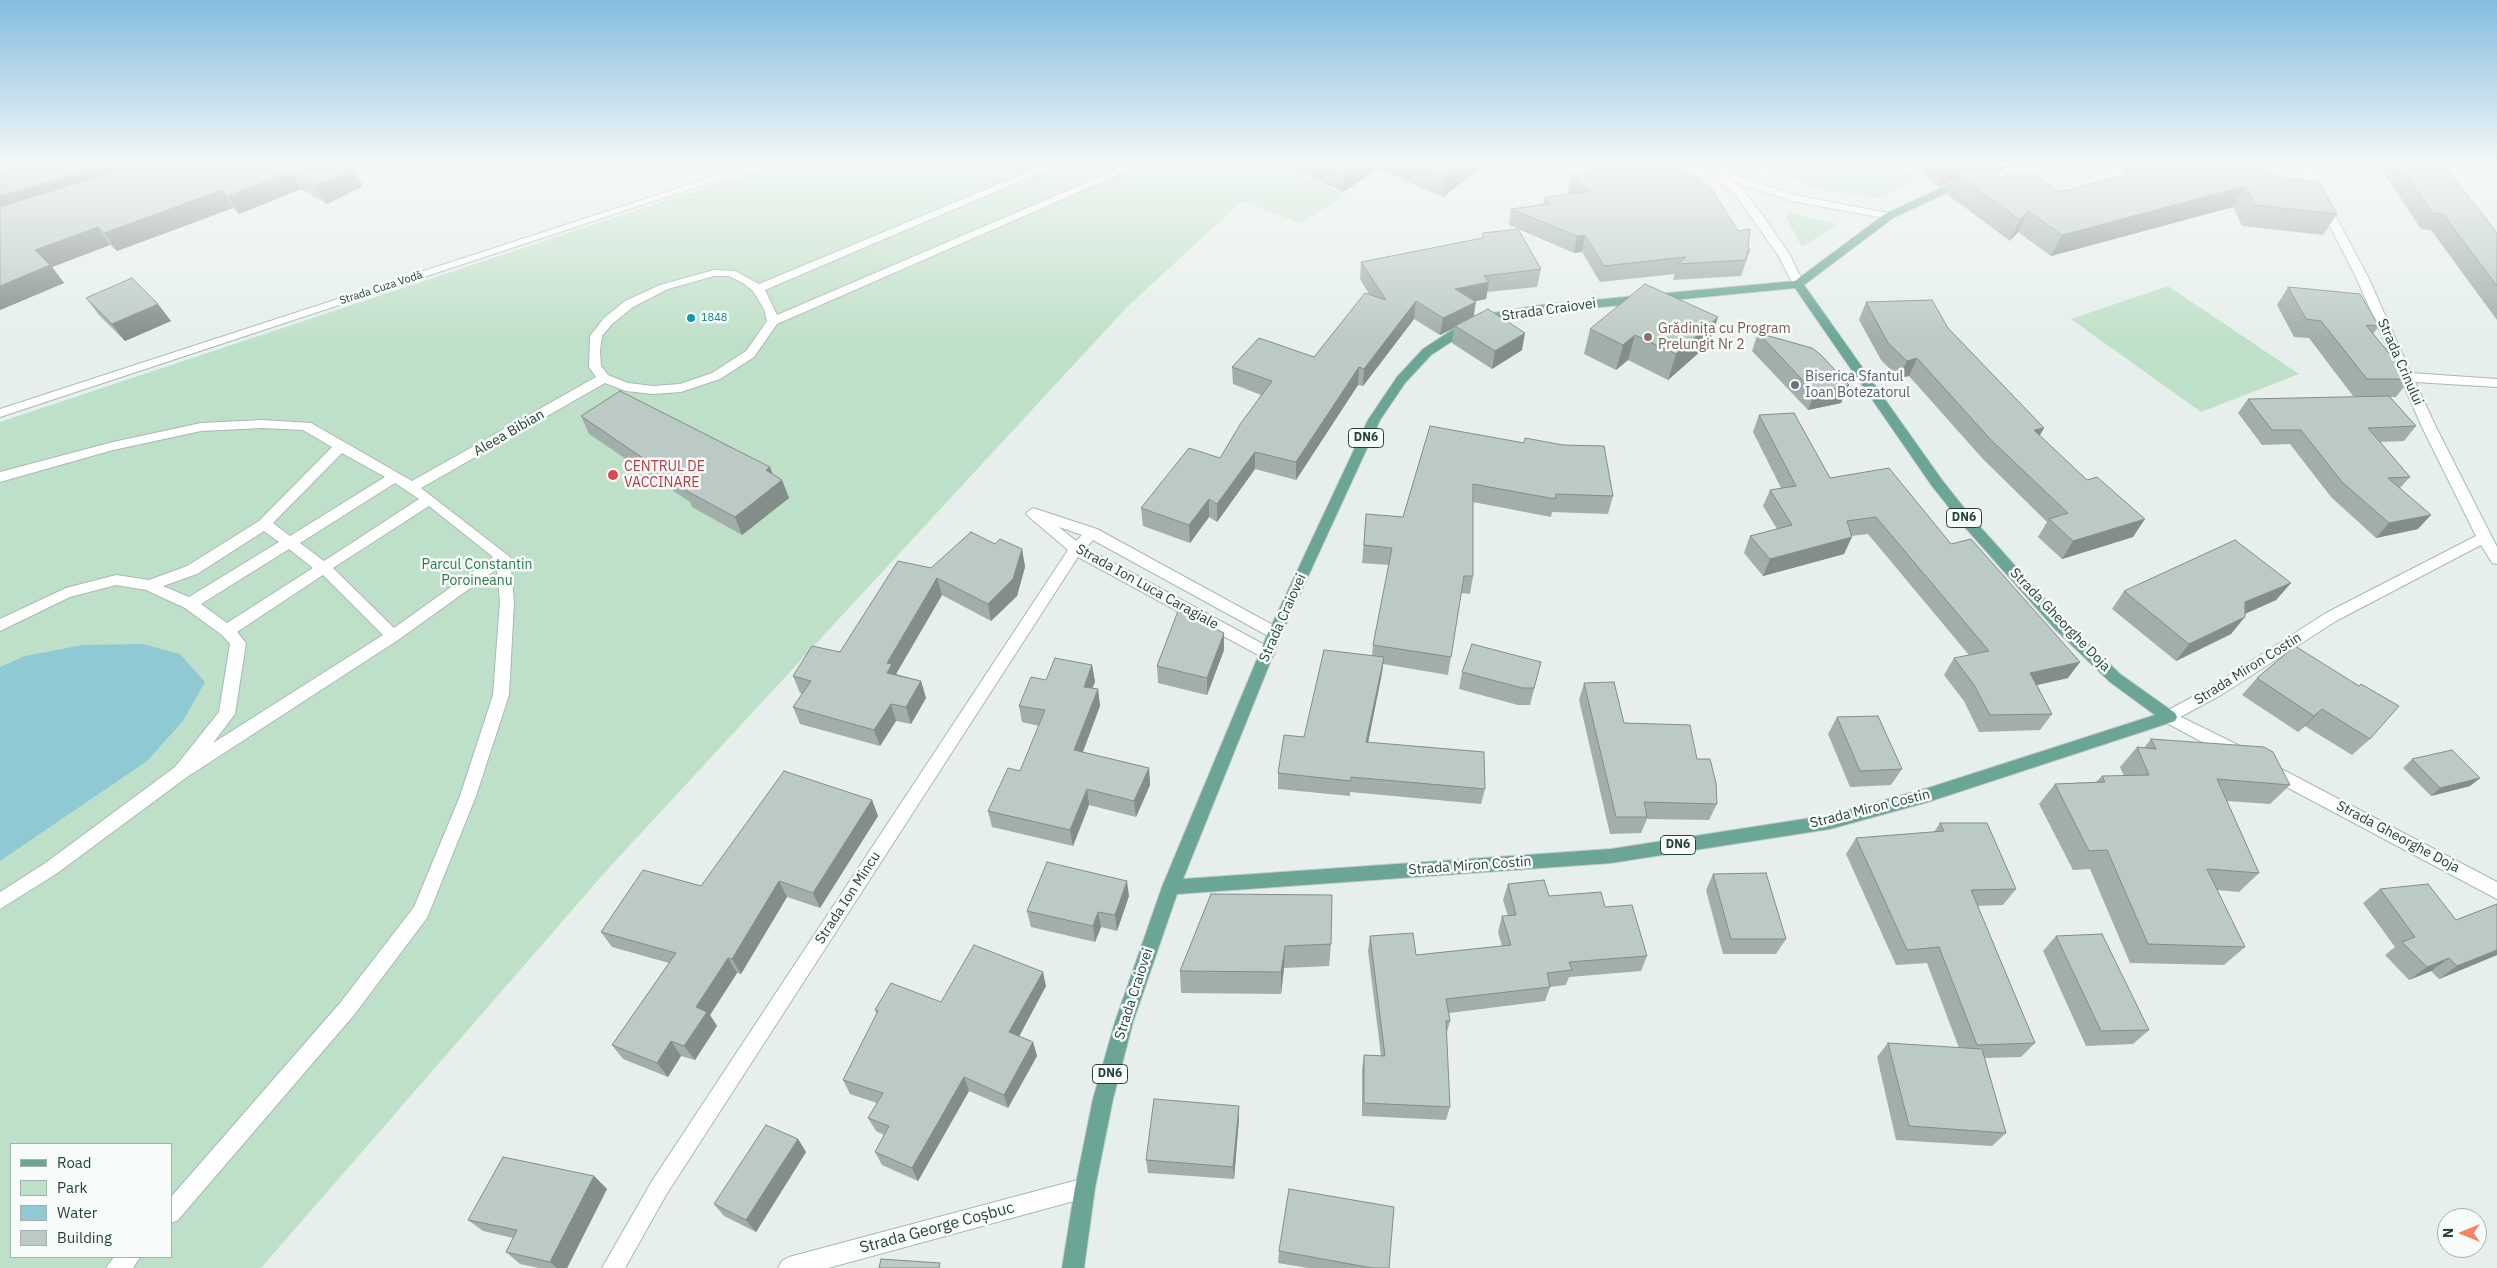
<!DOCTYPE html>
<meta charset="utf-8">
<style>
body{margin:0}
#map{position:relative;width:2497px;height:1268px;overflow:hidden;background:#e6efeb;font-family:"IBM Plex Sans",sans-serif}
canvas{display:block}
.legend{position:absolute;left:10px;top:1143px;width:162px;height:115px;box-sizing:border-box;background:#f7fbf9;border:1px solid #a3b1ad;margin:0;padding:6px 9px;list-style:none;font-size:15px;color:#24423a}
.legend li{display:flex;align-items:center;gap:10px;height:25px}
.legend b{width:25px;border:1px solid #a3b1ad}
.north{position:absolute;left:2437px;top:1208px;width:50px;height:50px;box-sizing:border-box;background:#f7fbf9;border:1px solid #a3b1ad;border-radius:50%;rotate:270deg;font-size:14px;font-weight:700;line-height:20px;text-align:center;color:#24423a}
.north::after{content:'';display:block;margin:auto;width:18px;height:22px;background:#f4845f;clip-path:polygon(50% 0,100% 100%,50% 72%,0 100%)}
</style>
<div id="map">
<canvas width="2497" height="1268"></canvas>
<ul class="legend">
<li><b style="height:6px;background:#6aa596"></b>Road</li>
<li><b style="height:14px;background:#bfe0c8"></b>Park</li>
<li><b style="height:14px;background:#8ec9d4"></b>Water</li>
<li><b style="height:14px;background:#bbcac4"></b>Building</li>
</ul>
<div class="north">N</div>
</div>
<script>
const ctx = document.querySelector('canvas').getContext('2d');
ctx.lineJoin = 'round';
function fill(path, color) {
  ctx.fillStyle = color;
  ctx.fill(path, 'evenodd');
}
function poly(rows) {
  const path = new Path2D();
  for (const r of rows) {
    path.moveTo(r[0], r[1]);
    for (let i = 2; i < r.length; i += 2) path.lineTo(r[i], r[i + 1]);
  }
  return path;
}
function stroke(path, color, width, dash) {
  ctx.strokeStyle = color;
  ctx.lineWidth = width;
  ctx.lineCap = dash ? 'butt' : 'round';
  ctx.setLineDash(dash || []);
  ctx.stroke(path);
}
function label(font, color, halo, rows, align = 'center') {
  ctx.font = font + ' "IBM Plex Sans",sans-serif';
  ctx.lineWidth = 5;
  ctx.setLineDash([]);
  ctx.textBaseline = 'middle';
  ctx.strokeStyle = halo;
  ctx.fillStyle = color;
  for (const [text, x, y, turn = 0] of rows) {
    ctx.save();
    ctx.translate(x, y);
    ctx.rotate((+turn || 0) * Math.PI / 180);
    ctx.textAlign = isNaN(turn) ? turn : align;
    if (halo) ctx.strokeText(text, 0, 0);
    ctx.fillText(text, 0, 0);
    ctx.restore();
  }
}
const green = poly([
 [776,164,1285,164,1281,166,1347,195,1300,223,1242,201,1127,307,607,870,261,1268,0,1268,0,422],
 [11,1144,171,1144,171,1257,11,1257],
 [1754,164,1900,164,1918,179,1879,198,1822,190],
 [1788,213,1838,224,1802,247,1786,218],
 [2168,286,2299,374,2201,412,2071,319]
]);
const water = poly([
 [143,644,180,654,205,682,183,721,147,761,0,861,0,667,25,656,83,645]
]);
const street = poly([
 [752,164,766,164,0,417,0,409,752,164],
 [1047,164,1060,164,765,290,777,315,1130,164,1143,164,777,324,754,357,720,379,681,392,653,394,626,391,605,383,421,488,510,557,514,602,509,695,476,796,427,918,354,1015,178,1220,171,1223,171,1197,340,1003,414,907,460,796,493,695,500,602,497,569,398,640,187,777,56,874,0,909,0,892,44,864,175,767,219,712,230,644,222,635,185,608,146,590,116,585,70,597,0,631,0,619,66,588,116,575,149,580,187,566,259,521,332,447,303,430,262,428,201,431,113,450,0,482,0,472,113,442,201,423,262,420,311,423,412,481,596,377,589,367,590,336,604,318,625,301,660,285,714,270,735,271,759,284,1047,164],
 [714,276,729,276,743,283,753,291,764,309,767,321,746,351,712,373,680,384,653,386,628,383,608,375,601,366,600,351,602,336,612,324,633,307,668,289,714,276],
 [342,453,385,477,290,536,273,523,342,453],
 [395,483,419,499,324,561,300,543,395,483],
 [429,506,493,557,394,628,333,568,429,506],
 [264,531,279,542,189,597,163,586,197,574,264,531],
 [289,549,313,568,227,623,201,604,289,549],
 [323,575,383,635,213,743,235,714,246,643,237,632,323,575],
 [2298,164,2308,164,2368,277,2411,373,2497,379,2497,387,2415,382,2436,427,2497,547,2497,564,2492,563,2481,545,2336,621,2221,695,2169,723,2163,721,2161,717,2163,713,2211,687,2326,613,2476,536,2422,427,2356,277,2298,164],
 [1033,508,1097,529,1280,629,1282,633,1280,637,1270,637,1093,540,1086,548,1272,649,1275,653,1272,657,1262,657,1078,557,666,1195,625,1268,602,1268,652,1181,1068,550,1028,516,1026,513,1033,508],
 [1059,527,1082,535,1076,541,1059,527],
 [1085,1178,1092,1181,1095,1188,1092,1195,1085,1198,828,1268,778,1268,782,1261,789,1257,1085,1178],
 [114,1257,140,1257,133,1268,106,1268,114,1257]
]);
const secondary = poly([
 [1688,164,1702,164,1794,195,1889,213,1895,216,1889,219,1792,201,1731,181,1743,190,1759,210,1790,255,1804,284,1802,286,1794,286,1778,255,1735,194,1718,181,1717,179,1719,177,1688,164],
 [2169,711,2244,748,2246,753,2244,758,2238,760,2232,758,2163,721,2161,717,2163,713,2169,711],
 [2270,763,2497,882,2497,899,2264,775,2262,770,2264,765,2270,763]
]);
const primary = poly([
 [2007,164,2021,164,1955,189,1893,218,1804,285,1942,480,1973,519,2064,620,2120,674,2175,713,2177,717,2175,721,1928,802,1830,829,1611,863,1177,894,1133,1022,1113,1099,1095,1188,1084,1268,1062,1268,1075,1188,1093,1099,1115,1022,1162,887,1268,633,1368,420,1397,377,1423,349,1452,330,1493,313,1540,305,1795,281,1885,214,1947,185,2007,164],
 [1795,288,1932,486,1963,525,2054,628,2110,682,2155,715,1928,788,1830,815,1611,849,1183,879,1282,633,1380,420,1405,383,1431,355,1460,336,1496,320,1540,313,1795,288]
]);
const wall = poly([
 [0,164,357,164,351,167,363,186,327,204,301,189,239,214,233,208,117,251,110,245,52,267,64,283,0,310],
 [1282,164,1485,164,1443,197,1378,169,1343,192],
 [1915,164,1974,164,1973,167,2000,177,2060,192,2127,175,2112,164,2264,164,2278,177,2337,214,2323,235,2242,226,2233,207,2051,256,2018,232,2010,241,1948,195,1953,181,1938,187],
 [2386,164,2399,164,2497,233,2497,320,2431,230,2421,229,2382,170],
 [1571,175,1748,247,1750,250,1741,276,1673,280,1675,274,1600,282,1582,252,1574,253,1509,225,1511,209,1543,204,1545,197,1571,194,1568,191],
 [1483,233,1541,269,1537,287,1487,292,1486,299,1475,301,1474,316,1522,350,1492,369,1452,343,1454,328,1440,335,1414,319,1363,386,1358,385,1296,480,1255,469,1217,522,1209,517,1190,543,1143,526,1141,508,1220,458,1261,395,1233,384,1232,367,1314,357,1369,294,1360,279,1361,262,1482,238],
 [2288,287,2379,326,2373,334,2410,379,2396,397,2390,397,2416,426,2404,441,2379,442,2410,477,2400,488,2418,529,2376,538,2331,497,2290,444,2262,445,2238,413,2248,399,2373,397,2353,396,2309,338,2294,337,2277,305],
 [86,298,171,321,125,341,99,315],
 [1866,302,1948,328,2040,436,2133,537,2062,559,2038,537,2047,522,1982,458,1909,376,1899,378,1881,360,1859,320],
 [1590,329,1710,343,1668,380,1628,360,1616,370,1584,354],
 [1758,333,1849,385,1841,403,1808,410,1752,351],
 [1759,415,1830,478,1951,544,2068,678,2037,685,2052,714,2040,730,1979,732,1964,701,1944,675,1954,658,1969,655,1868,534,1851,536,1844,554,1763,576,1744,553,1750,536,1777,529,1763,506,1770,490,1781,488,1753,432],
 [581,416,770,467,772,474,782,480,789,498,742,535,692,507,690,502,589,434],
 [1430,426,1613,496,1608,514,1552,512,1551,517,1473,502,1473,576,1470,594,1461,593,1448,675,1383,664,1382,673,1368,742,1485,789,1481,804,1350,792,1350,796,1278,789,1278,773,1304,737,1372,656,1373,645,1389,565,1362,563,1366,514,1403,517],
 [1022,549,1025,567,1017,596,991,621,942,595,896,674,921,681,926,698,911,724,896,721,880,746,800,724,793,707,802,694,800,693,793,676,840,652,931,568],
 [2291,583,2276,600,2245,614,2231,634,2176,661,2112,609,2124,591],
 [2295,646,2370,739,2352,755,2305,726,2298,732,2242,695,2257,678],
 [1224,650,1207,695,1158,683,1157,666],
 [1541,662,1530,705,1518,705,1459,689,1462,672],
 [1092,665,1095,682,1092,688,1098,689,1100,706,1083,752,1149,768,1150,785,1136,817,1089,805,1073,846,992,827,988,811,1020,771,1039,726,1022,722,1019,706,1046,680],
 [1584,683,1624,723,1717,804,1709,820,1647,819,1641,833,1610,834,1579,700],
 [1837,717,1902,769,1891,785,1850,787,1828,734],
 [2151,739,2290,785,2270,804,2227,801,2259,873,2239,892,2217,890,2245,947,2224,965,2130,963,2090,869,2073,870,2039,804,2055,784,2096,782,2102,776,2124,776,2120,767,2137,747,2144,748],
 [2412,759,2480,778,2470,786,2431,796,2403,768],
 [872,800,878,816,820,908,787,897,741,974,737,973,710,1015,717,1026,695,1060,681,1056,668,1077,623,1059,612,1045,669,963,612,947,601,932,701,886],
 [1940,823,2016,889,2003,905,1977,906,2035,1043,2021,1057,1984,1058,2006,1133,1992,1146,1896,1140,1877,1057,1888,1043,1959,1048,1927,963,1896,965,1846,854,1856,838,1934,832],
 [1713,874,1786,939,1776,954,1723,954,1706,890],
 [1508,884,1549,896,1605,907,1647,956,1641,971,1569,977,1566,985,1550,987,1545,1001,1449,1013,1450,1021,1446,1036,1450,1107,1446,1120,1362,1116,1362,1069,1364,1055,1381,1056,1368,951,1370,936,1416,955,1502,946,1498,932,1502,916,1508,916,1503,900],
 [2380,889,2456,920,2497,904,2497,955,2439,979,2431,971,2409,980,2385,955,2395,947,2363,903],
 [1211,894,1331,944,1329,966,1284,968,1281,994,1181,993,1180,971],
 [1129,896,1117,931,1101,927,1095,942,1031,927,1027,911],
 [2056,936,2149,1030,2133,1044,2086,1046,2043,951],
 [1046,986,1019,1036,1033,1042,1037,1056,1008,1108,969,1091,918,1181,882,1165,875,1152,884,1135,876,1131,868,1118,877,1103,850,1094,843,1080,877,1014,875,1010,941,1002],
 [1239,1106,1239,1119,1234,1179,1148,1173,1146,1160],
 [798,1139,806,1152,756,1232,724,1216,714,1204],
 [594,1176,607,1189,567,1268,539,1268,520,1264,506,1252,513,1238,483,1231,468,1220],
 [1279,1251,1389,1268,1308,1268,1278,1263]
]);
const shadedWall = poly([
 [112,164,184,164,0,218,0,196],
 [334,164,357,164,339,173],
 [1358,164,1379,164,1378,169,1343,192,1344,173],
 [1463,164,1485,164,1443,197,1445,177],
 [1963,164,1974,164,1969,175,1957,174,1953,181,1938,187,1945,170],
 [353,168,363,186,327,204,316,186],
 [290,172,301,189,239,214,228,196],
 [2246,186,2233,207,2051,256,2062,235],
 [222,190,233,208,117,251,104,233],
 [2028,211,2018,232,2010,241,2020,220],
 [98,227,110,245,52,267,64,283,0,310,0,286,35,250],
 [1585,235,1582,252,1574,253,1577,236],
 [1489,282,1486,299,1453,306,1455,289],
 [1416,301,1414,319,1363,386,1364,369],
 [1476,302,1473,319,1455,326,1454,328,1440,335,1443,318],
 [158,304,171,321,125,341,112,324],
 [1718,317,1710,343,1668,380,1676,354],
 [1525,333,1522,350,1492,369,1495,351],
 [1635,335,1628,360,1616,370,1623,345],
 [1917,358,1909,376,1899,378,1907,361],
 [1359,367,1358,385,1296,480,1296,462],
 [1849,385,1841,403,1808,410,1815,393],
 [2044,428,2034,446,2034,430],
 [1255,452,1255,469,1217,522,1217,504],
 [770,467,776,484,766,470],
 [782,480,789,498,742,535,735,517],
 [1209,499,1209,517,1190,543,1189,525],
 [2431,515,2418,529,2376,538,2389,523],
 [2145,519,2133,537,2062,559,2073,541],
 [1852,537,1844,554,1763,576,1770,559],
 [1022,549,1025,567,1017,596,991,621,988,604],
 [937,578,942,595,896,674,898,681,887,673,887,663],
 [2291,583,2276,600,2231,620,2245,602],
 [2245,617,2231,634,2176,661,2189,644],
 [1224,633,1224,650,1207,695,1207,678],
 [1384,657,1382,673,1365,758,1366,742],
 [2080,662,2068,678,2019,689,2030,673],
 [1092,665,1095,682,1086,704,1084,687],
 [921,681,926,698,911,724,906,707],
 [1098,689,1100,706,1077,767,1074,750],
 [891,704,896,721,880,746,874,730],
 [2322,709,2305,726,2298,732,2314,716],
 [1149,768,1150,785,1136,817,1134,801],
 [2480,778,2470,786,2431,796,2440,788],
 [1087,789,1089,805,1073,846,1070,830],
 [872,800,878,816,820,908,813,893],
 [779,881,787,897,741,974,732,959],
 [1127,881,1129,896,1117,931,1115,915],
 [1098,912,1101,927,1095,942,1093,926],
 [1285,946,1284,968,1281,994,1281,972],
 [2497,950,2497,955,2439,979,2457,966],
 [728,958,737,973,710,1015,717,1026,695,1060,684,1046,696,1007],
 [2449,958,2431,971,2409,980,2427,967],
 [1043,972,1046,986,1014,1046,1009,1032],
 [671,1041,681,1056,668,1077,657,1063],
 [1033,1042,1037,1056,1008,1108,1004,1095],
 [964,1077,969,1091,918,1181,912,1168],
 [1239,1106,1239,1119,1234,1179,1233,1167],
 [798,1139,806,1152,756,1232,746,1220],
 [594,1176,607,1189,567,1268,557,1268,550,1262]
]);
const building = poly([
 [0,164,112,164,0,196,0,164],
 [139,164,344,164,353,168,316,186,290,172,228,196,222,190,104,233,98,227,35,250,50,265,0,286,0,207,139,164],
 [1325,164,1358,164,1344,173,1325,164],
 [1412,164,1463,164,1445,177,1412,164],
 [1610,164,1678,164,1711,188,1738,231,1750,229,1748,247,1750,250,1748,250,1746,260,1678,264,1686,257,1604,266,1585,235,1577,236,1511,209,1549,204,1545,197,1590,191,1571,175,1610,164],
 [1938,164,1963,164,1945,170,1938,164],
 [1982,164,1987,164,2000,177,2028,170,2060,192,2157,167,2151,164,2264,164,2278,177,2319,182,2337,214,2255,205,2246,186,2062,235,2028,211,2020,220,1957,174,1982,164],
 [2399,164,2443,164,2497,233,2497,286,2443,214,2432,213,2399,164],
 [1518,229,1541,269,1484,276,1489,282,1455,289,1476,302,1443,318,1416,301,1364,369,1359,367,1296,462,1255,452,1217,504,1209,499,1189,525,1141,508,1189,448,1220,458,1241,423,1272,381,1232,367,1259,338,1314,357,1365,293,1386,300,1361,262,1483,238,1483,233,1518,229],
 [132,278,158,304,112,324,86,298,132,278],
 [1645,284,1718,317,1676,354,1635,335,1623,345,1590,329,1645,284],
 [2288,287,2360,294,2379,326,2366,325,2410,379,2367,379,2321,321,2306,319,2288,287],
 [1932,300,1948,328,2044,428,2034,430,2087,480,2097,477,2145,519,2073,541,2049,519,2068,513,1991,440,1917,358,1907,361,1888,343,1866,302,1932,300],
 [1488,309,1525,333,1495,351,1455,326,1488,309],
 [1758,333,1812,348,1821,355,1849,385,1815,393,1758,333],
 [620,391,770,467,766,470,782,480,735,517,685,490,687,488,581,416,620,391],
 [2389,396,2416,426,2368,428,2410,477,2388,478,2431,515,2389,523,2342,482,2301,430,2272,430,2248,399,2389,396],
 [1794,413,1830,478,1889,468,1951,544,1971,539,2080,662,2030,673,2052,714,1990,715,1974,685,1954,658,1989,651,1876,517,1847,521,1852,537,1770,559,1750,536,1792,525,1770,490,1796,486,1759,415,1794,413],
 [1430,426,1524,443,1525,438,1563,445,1604,446,1613,496,1556,494,1555,499,1473,484,1473,576,1464,576,1451,657,1373,645,1392,548,1364,545,1366,514,1403,517,1430,426],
 [971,532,995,544,1000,539,1022,549,1013,579,988,604,937,578,887,663,892,664,887,673,921,681,906,707,891,704,874,730,793,707,811,681,793,676,812,646,840,652,898,561,931,568,971,532],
 [2235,540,2291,583,2245,602,2245,617,2189,644,2124,591,2235,540],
 [1178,611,1224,633,1207,678,1157,666,1178,611],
 [1472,644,1541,662,1534,688,1522,688,1462,672,1472,644],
 [2295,646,2359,686,2361,684,2399,706,2370,739,2322,709,2314,716,2257,678,2295,646],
 [1324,650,1384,657,1366,742,1484,752,1485,789,1351,777,1351,781,1278,773,1284,735,1304,737,1324,650],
 [1055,658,1092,665,1084,687,1098,689,1074,750,1149,768,1134,801,1087,789,1070,830,988,811,1008,768,1020,771,1045,710,1019,706,1031,677,1046,680,1055,658],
 [1614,682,1624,723,1690,725,1697,759,1710,759,1716,783,1717,804,1644,802,1647,817,1616,817,1584,683,1614,682],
 [1878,716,1902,769,1860,771,1837,717,1878,716],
 [2151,739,2264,747,2273,752,2290,785,2217,779,2259,873,2207,869,2245,947,2148,944,2107,850,2089,851,2055,784,2105,782,2102,776,2149,775,2137,747,2156,749,2151,739],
 [2452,750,2480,778,2440,788,2412,759,2452,750],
 [784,771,872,800,813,893,779,881,732,959,728,958,696,1007,707,1012,684,1046,671,1041,657,1063,612,1045,676,953,601,932,643,870,701,886,784,771],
 [1940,823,1987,823,2016,889,1971,890,2035,1043,1977,1045,1939,947,1907,950,1856,838,1944,831,1940,823],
 [1047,862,1127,881,1115,915,1098,912,1093,926,1027,911,1047,862],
 [1766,873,1786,939,1731,939,1713,874,1766,873],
 [1544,880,1549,896,1601,892,1605,907,1632,905,1647,956,1569,962,1572,970,1547,973,1550,987,1446,999,1450,1021,1446,1021,1450,1107,1364,1103,1364,1055,1385,1056,1370,936,1413,933,1416,955,1511,945,1502,916,1516,915,1508,884,1544,880],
 [2428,884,2456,920,2497,904,2497,950,2457,966,2449,958,2427,967,2402,942,2415,937,2380,889,2428,884],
 [1211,894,1332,895,1331,944,1285,946,1281,972,1180,971,1211,894],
 [2102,934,2149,1030,2101,1031,2056,936,2102,934],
 [974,945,1043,972,1009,1032,1033,1042,1004,1095,964,1077,912,1168,875,1152,889,1126,868,1118,883,1093,843,1080,878,1011,875,1010,891,983,941,1002,974,945],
 [1888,1043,1982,1049,2006,1133,1909,1126,1888,1043],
 [1154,1099,1239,1106,1233,1167,1146,1160,1154,1099],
 [766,1125,798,1139,746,1220,714,1204,766,1125],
 [503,1157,594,1176,550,1262,506,1252,517,1230,468,1220,503,1157],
 [1289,1189,1394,1207,1389,1268,1372,1268,1279,1251,1289,1189],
 [881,1259,940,1263,939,1268,879,1268,881,1259]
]);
const markers = [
 [691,318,5,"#0f9aa8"],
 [1648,337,5,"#8d6e63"],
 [1795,385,5,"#6b7280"],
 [613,475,6,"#e0444e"]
];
const farStreetnames = [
 ["Strada Cuza Vodă",381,288,-18]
];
const farCulturenames = [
 ["1848",701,318]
];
const shields = [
 [1366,438,35],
 [1964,518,35],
 [1678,845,35],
 [1110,1074,35]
];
const shieldNames = [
 ["DN6",1366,438],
 ["DN6",1964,518],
 ["DN6",1678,845],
 ["DN6",1110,1074]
];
const streetNames = [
 ["Strada Craiovei",1549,310,-8],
 ["Strada Crinului",2400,362,66],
 ["Aleea Bibian",509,433,-30],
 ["Strada Ion Luca Caragiale",1147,587,29],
 ["Strada Craiovei",1283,618,-66],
 ["Strada Gheorghe Doja",2060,620,46],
 ["Strada Miron Costin",2248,669,-32],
 ["Strada Miron Costin",1870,809,-14],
 ["Strada Gheorghe Doja",2398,837,28],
 ["Strada Miron Costin",1470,866,-4],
 ["Strada Ion Mincu",848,898,-57],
 ["Strada Craiovei",1134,994,-72]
];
const educationNames = [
 ["Grădinița cu Program",1658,329],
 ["Prelungit Nr 2",1658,345]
];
const worshipNames = [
 ["Biserica Sfantul",1805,377],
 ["Ioan Botezatorul",1805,393]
];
const healthNames = [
 ["CENTRUL DE",624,467],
 ["VACCINARE",624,483]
];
const parkNames = [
 ["Parcul Constantin",477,565],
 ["Poroineanu",477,581]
];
const nearStreetnames = [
 ["Strada George Coșbuc",937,1228,-15]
];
fill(green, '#bfe0c8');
fill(water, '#8ec9d4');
stroke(street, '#a8b8b2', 2);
stroke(secondary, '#a4bbb3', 2);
stroke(primary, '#c2cac8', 2);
fill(street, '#fff');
fill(secondary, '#fff');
fill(primary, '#6aa596');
fill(wall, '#a1aea9');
fill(shadedWall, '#838d89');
fill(building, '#bbcac4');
stroke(building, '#838d89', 1);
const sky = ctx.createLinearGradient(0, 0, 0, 341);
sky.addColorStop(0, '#84bce0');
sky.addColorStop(0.48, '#f4f8f6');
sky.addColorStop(1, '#f4f8f600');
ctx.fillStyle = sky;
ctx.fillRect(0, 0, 2497, 341);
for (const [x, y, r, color] of markers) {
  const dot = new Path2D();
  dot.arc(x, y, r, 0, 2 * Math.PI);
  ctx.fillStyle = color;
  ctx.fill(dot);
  stroke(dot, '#f7fbf9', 2);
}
label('11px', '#24423a', '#f7fbf9', farStreetnames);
label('11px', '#0d838f', '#f7fbf9', farCulturenames, 'left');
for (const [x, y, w] of shields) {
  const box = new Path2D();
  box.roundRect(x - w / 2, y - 9.5, w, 19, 4);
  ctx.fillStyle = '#f7fbf9';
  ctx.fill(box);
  stroke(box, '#24423a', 1);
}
label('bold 12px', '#24423a', null, shieldNames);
label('14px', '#24423a', '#f7fbf9', streetNames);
label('14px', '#785e54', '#f7fbf9', educationNames, 'left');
label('14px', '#5b616d', '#f7fbf9', worshipNames, 'left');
label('14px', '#be3a42', '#f7fbf9', healthNames, 'left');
label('14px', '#2d7a4b', '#f7fbf9', parkNames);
label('16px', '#24423a', '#f7fbf9', nearStreetnames);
</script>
